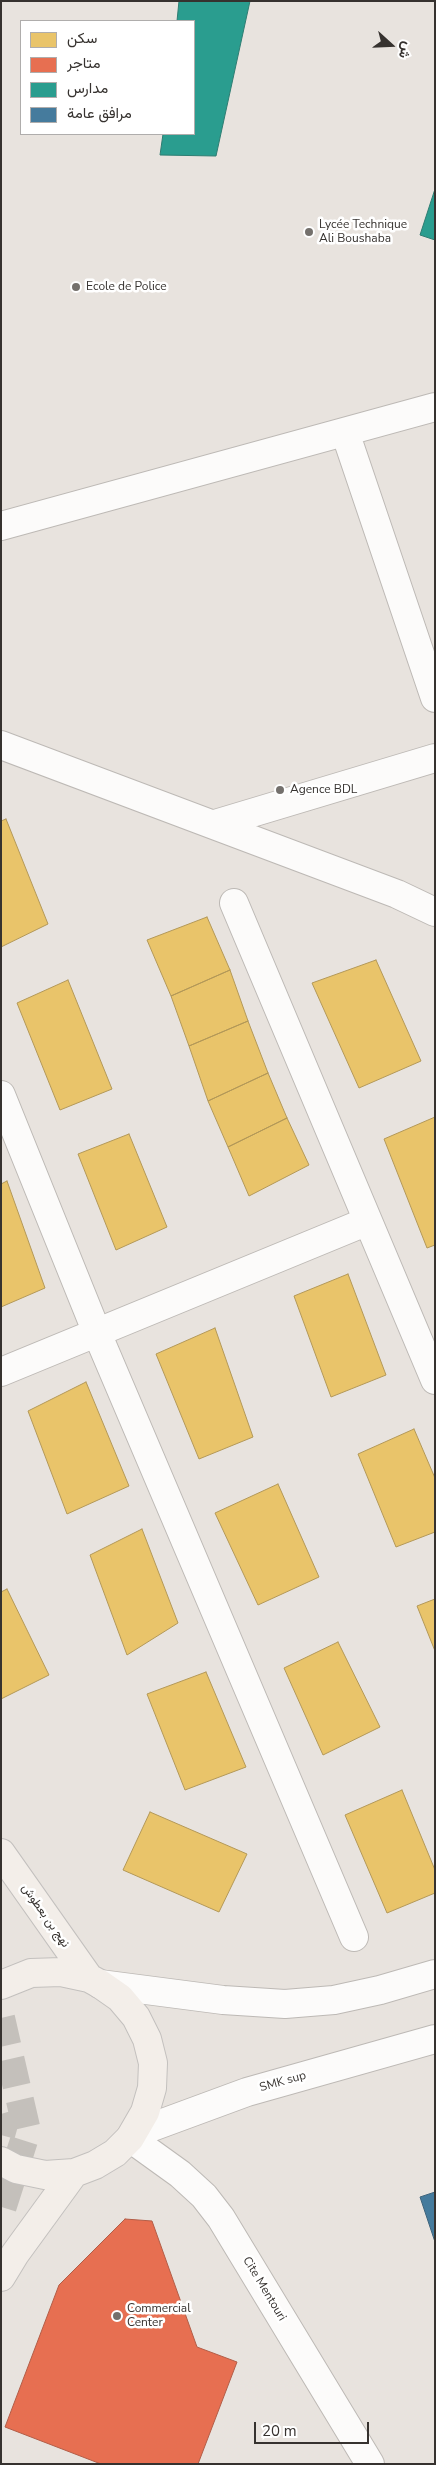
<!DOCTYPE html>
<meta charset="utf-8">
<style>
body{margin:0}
#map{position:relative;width:436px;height:2465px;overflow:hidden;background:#e8e3de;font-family:"Nunito Sans",Vazirmatn,sans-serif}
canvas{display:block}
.frame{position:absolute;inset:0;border:2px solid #36322f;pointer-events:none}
.legend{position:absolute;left:20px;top:20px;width:175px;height:115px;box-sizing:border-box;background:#fff;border:1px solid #afadac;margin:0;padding:6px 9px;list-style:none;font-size:15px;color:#36322f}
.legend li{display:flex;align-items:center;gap:10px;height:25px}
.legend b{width:25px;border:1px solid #afadac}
.north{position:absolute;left:366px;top:20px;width:50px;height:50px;-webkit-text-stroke:4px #fff;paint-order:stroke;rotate:110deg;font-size:14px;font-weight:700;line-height:20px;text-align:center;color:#36322f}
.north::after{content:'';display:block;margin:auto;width:18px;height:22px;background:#36322f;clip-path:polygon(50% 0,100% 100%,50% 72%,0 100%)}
.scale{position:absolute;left:254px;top:2422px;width:115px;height:22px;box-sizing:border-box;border:2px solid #36322f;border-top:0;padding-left:6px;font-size:15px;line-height:18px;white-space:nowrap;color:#36322f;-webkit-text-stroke:4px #fff;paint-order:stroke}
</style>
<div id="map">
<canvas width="436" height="2465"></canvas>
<div class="frame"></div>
<ul class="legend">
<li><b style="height:14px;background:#e9c46a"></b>سكن</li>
<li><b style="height:14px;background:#e76f51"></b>متاجر</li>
<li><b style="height:14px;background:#2a9d8f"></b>مدارس</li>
<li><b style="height:14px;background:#457b9d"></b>مرافق عامة</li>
</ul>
<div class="north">ش</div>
<div class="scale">20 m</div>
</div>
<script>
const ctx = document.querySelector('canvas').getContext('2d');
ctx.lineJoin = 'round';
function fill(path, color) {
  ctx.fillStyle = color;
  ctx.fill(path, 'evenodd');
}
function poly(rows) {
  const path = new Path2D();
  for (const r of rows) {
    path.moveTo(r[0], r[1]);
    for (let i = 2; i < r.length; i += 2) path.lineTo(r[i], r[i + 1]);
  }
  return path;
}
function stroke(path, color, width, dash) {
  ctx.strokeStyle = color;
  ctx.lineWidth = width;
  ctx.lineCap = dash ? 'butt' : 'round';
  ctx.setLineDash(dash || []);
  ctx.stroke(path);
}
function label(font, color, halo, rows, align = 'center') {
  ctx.font = font + ' "Nunito Sans",Vazirmatn,sans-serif';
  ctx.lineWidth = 5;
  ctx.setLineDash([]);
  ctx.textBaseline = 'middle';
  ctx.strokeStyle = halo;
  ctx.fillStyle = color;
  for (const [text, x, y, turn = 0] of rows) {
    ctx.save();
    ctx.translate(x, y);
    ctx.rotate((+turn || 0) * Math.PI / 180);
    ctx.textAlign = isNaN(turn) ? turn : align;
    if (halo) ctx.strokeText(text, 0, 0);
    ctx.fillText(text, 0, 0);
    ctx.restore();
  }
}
const homes = poly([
 [6,819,48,924,1,947,1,821,6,819],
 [207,917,230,970,171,996,147,940,207,917],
 [376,960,421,1061,359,1088,312,983,376,960],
 [230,970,248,1021,189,1046,171,996,230,970],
 [68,980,112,1089,60,1110,17,1003,68,980],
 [248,1021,268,1073,208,1101,189,1046,248,1021],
 [268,1073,287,1118,228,1147,208,1101,268,1073],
 [435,1117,435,1245,427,1248,384,1139,435,1117],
 [287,1118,309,1165,249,1196,228,1147,287,1118],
 [129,1134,167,1227,116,1250,78,1154,129,1134],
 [7,1181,45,1288,1,1307,1,1184,7,1181],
 [348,1274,386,1375,331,1397,294,1296,348,1274],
 [215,1328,253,1437,199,1459,156,1354,215,1328],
 [86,1382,129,1486,67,1514,28,1411,86,1382],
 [414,1429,435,1478,435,1532,396,1547,358,1454,414,1429],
 [278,1484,319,1577,258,1605,215,1513,278,1484],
 [142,1529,178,1623,127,1655,90,1555,142,1529],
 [7,1589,49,1675,1,1699,1,1592,7,1589],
 [435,1599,435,1651,417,1606,435,1599],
 [338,1642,380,1727,323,1755,284,1668,338,1642],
 [206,1672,246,1767,185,1790,147,1694,206,1672],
 [402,1790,435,1870,435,1893,387,1913,345,1815,402,1790],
 [150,1812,247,1854,219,1912,123,1870,150,1812]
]);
const shops = poly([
 [125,2219,152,2221,197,2347,237,2362,198,2464,101,2464,5,2427,59,2285,125,2219]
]);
const schools = poly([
 [179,1,250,1,216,156,160,155,163,134,194,134,194,21,177,21,179,1],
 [435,189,435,240,420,235,435,189]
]);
const public = poly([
 [435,2192,435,2242,420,2197,435,2192]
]);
const primaryTunnel = poly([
 [1,2018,27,2131,1,2212],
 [1,2114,4,2124,1,2135]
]);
const minor = poly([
 [345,432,435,698],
 [1,526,435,407],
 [1,745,397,894,435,912],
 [215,824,435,758],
 [234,903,435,1380],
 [1,1095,97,1333,354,1937],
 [1,1372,368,1221],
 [130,2138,180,2174,204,2196,221,2218,370,2464]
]);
const secondary = poly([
 [100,1984,223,2000,285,2004,334,2000,380,1990,435,1974],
 [133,2134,247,2092,435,2039]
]);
const primary = poly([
 [1,1853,89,1978],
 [1,1985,31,1973,61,1972,89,1978,100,1984,120,1998,136,2017,147,2039,153,2063,152,2088,145,2112,130,2138,115,2153,95,2165,74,2173,45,2175,16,2169,1,2161],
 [1,2277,15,2254,74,2173]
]);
const markers = [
 [309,232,5,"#74706c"],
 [76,287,5,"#74706c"],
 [280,790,5,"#74706c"],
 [117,2316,5,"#74706c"]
];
const poiNames = [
 ["Lycée Technique",319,225],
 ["Ali Boushaba",319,239],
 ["Ecole de Police",86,287],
 ["Agence BDL",290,790],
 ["Commercial",127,2309],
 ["Center",127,2323]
];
const streetNames = [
 ["نهج بن بعطوش",45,1916,55],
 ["SMK sup",283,2082,-16],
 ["Cite Mentouri",264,2289,59]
];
fill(homes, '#e9c46a');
stroke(homes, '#b39858', 1);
fill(shops, '#e76f51');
stroke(shops, '#b25d47', 1);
fill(schools, '#2a9d8f');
stroke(schools, '#2e7d72', 1);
fill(public, '#457b9d');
stroke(public, '#40657c', 1);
stroke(primaryTunnel, '#c4c0bb', 28, [28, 14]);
stroke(minor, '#bdb9b5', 30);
stroke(secondary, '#bdb9b5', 30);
stroke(primary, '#c3c0be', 30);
stroke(minor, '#fcfbfa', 28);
stroke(secondary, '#fcfbfa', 28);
stroke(primary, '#f3eee9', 28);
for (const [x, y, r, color] of markers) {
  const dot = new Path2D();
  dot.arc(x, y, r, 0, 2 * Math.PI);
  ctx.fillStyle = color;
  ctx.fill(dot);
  stroke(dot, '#fff', 2);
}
label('12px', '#36322f', '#fff', poiNames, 'left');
label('12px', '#36322f', '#fff', streetNames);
</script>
